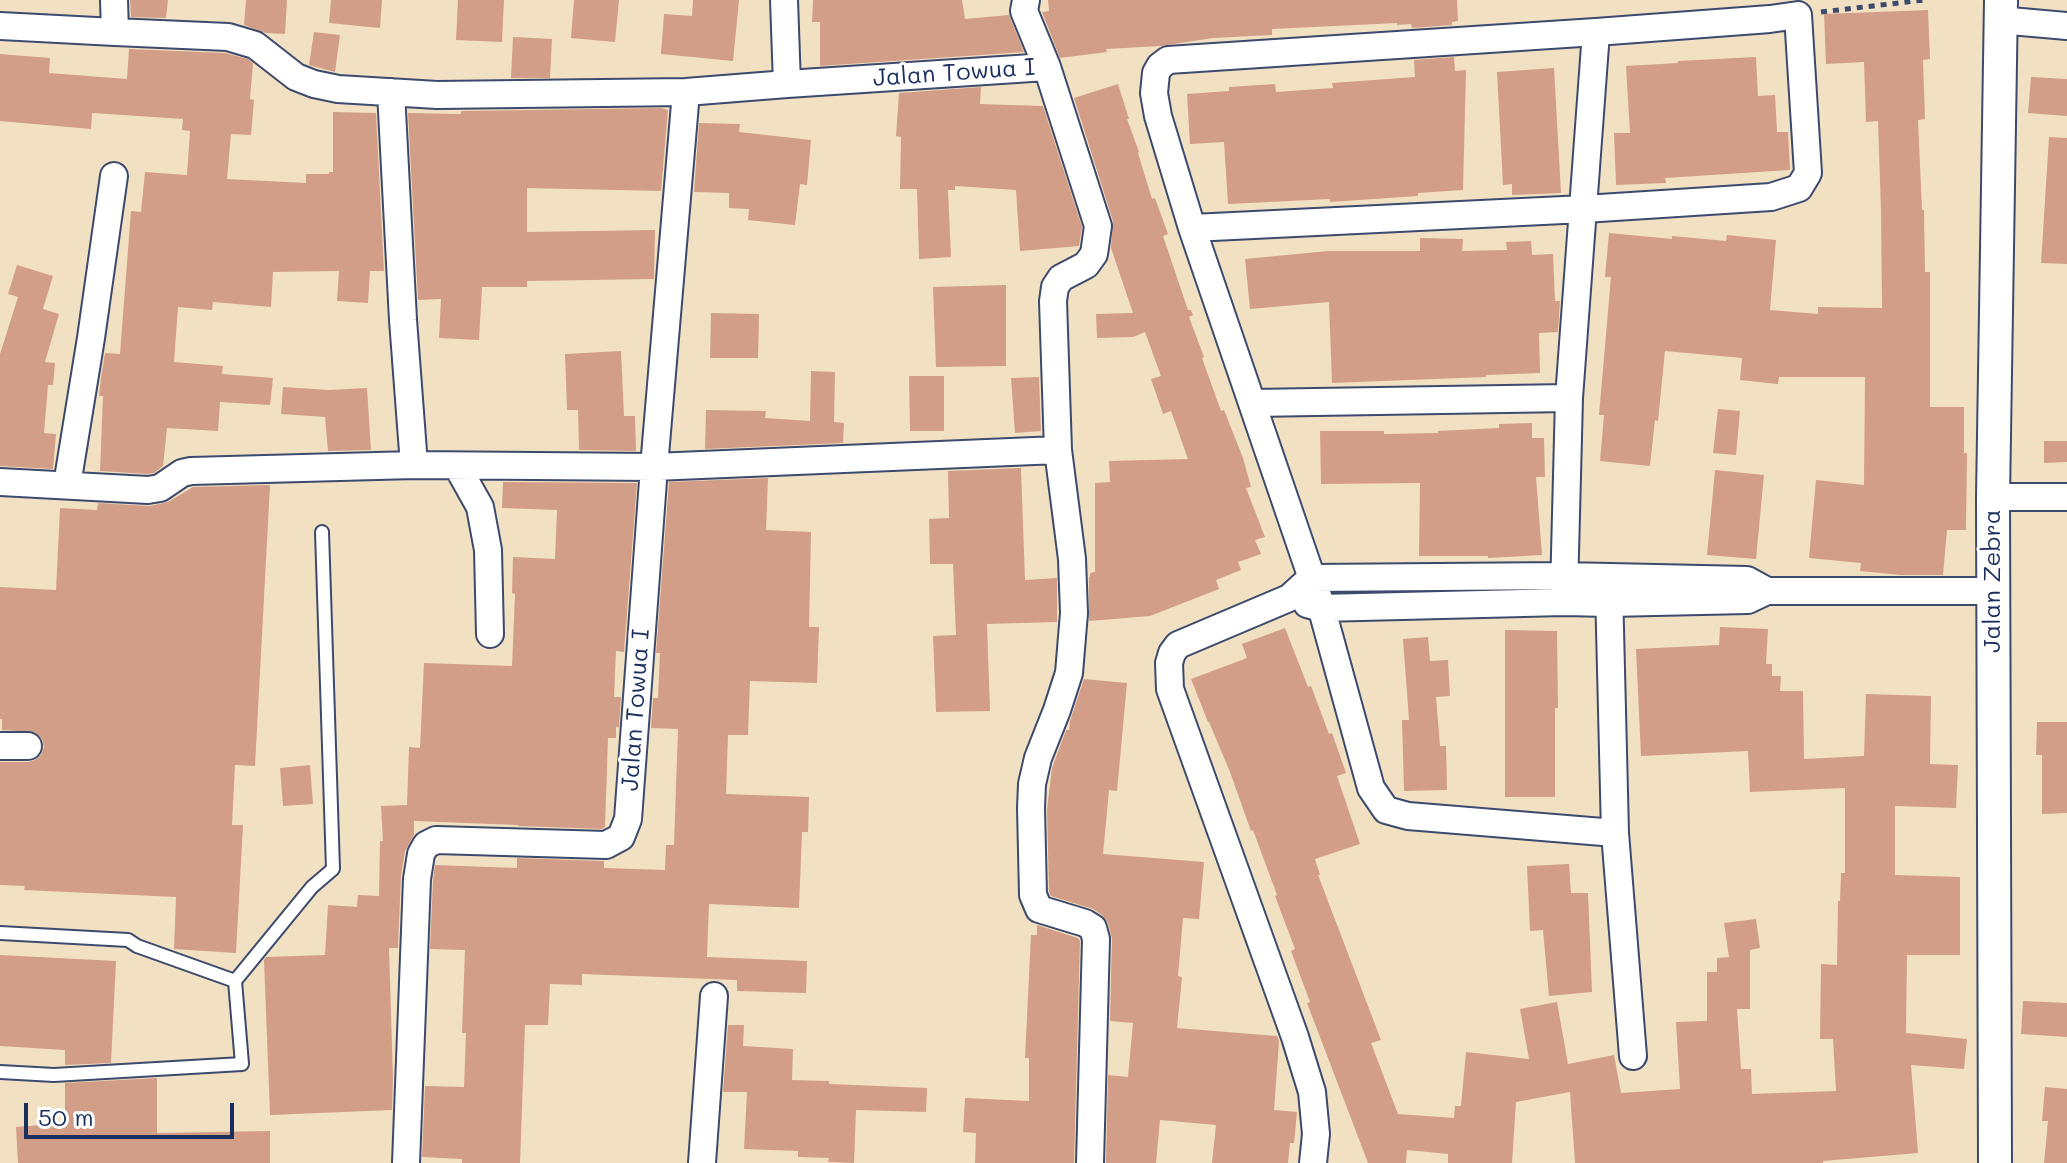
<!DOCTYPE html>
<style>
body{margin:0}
#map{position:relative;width:2067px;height:1163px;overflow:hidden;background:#f2e0c3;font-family:Mali,sans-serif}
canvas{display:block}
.scale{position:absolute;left:24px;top:1103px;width:210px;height:36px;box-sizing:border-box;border:4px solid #1b2f5e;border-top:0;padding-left:10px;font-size:24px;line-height:28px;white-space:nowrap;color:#1b2f5e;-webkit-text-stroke:6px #fff;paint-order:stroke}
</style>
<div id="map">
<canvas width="2067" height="1163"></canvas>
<div class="scale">50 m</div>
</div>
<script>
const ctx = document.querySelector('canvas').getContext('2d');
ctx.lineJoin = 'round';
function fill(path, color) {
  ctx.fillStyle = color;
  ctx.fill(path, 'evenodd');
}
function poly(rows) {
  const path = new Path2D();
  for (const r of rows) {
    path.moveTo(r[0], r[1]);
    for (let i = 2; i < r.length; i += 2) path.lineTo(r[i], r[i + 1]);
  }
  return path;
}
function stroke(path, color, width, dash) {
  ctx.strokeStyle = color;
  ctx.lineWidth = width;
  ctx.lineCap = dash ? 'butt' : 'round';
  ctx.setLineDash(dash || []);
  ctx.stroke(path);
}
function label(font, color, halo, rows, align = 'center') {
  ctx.font = font + ' Mali,sans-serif';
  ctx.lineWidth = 6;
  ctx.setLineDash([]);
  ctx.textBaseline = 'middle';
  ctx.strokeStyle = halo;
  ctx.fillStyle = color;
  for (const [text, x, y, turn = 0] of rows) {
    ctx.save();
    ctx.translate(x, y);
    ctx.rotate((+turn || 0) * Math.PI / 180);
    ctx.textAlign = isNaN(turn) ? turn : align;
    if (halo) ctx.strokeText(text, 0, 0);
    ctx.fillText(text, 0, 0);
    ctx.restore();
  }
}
const building = poly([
 [130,0,168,0,166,18,131,17],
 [246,0,287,0,285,34,266,33,244,25],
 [331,0,382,0,380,28,329,23],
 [458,0,504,0,502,42,456,40],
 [574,0,619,0,615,42,571,38],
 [693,0,739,0,733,61,661,54,664,14,692,16],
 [813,0,962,0,965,19,1009,15,1024,52,820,66,820,22,812,22],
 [1048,0,1457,0,1458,21,1452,22,1452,25,1412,28,1411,24,1397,25,1397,23,1272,29,1272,35,1213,38,1161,46,1106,49,1107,52,1060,58,1042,12,1049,11],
 [1928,10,1930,59,1923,60,1925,119,1918,120,1922,210,1924,210,1925,272,1930,272,1930,407,1964,407,1964,453,1967,453,1966,530,1947,530,1943,575,1901,575,1860,571,1861,563,1809,558,1816,480,1864,485,1865,377,1779,377,1778,384,1740,380,1742,358,1665,351,1658,421,1655,420,1650,466,1600,461,1604,415,1599,415,1611,277,1605,277,1609,233,1672,239,1672,236,1726,241,1727,235,1776,240,1770,310,1818,314,1818,307,1882,308,1881,211,1878,121,1866,122,1864,62,1826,64,1824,14],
 [314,32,340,35,335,72,309,65],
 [513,37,552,39,550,78,511,78],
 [129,49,225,53,248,59,253,63,250,99,254,100,251,135,231,134,227,179,306,183,306,174,329,174,329,172,333,172,333,112,376,113,384,271,370,271,368,303,337,301,339,271,273,272,271,307,213,302,212,310,178,307,174,362,223,366,222,374,273,378,270,405,220,402,218,431,167,428,163,466,154,473,147,474,100,471,103,396,99,396,101,378,105,353,120,354,131,211,141,212,145,172,187,175,190,131,182,130,183,119,92,113,91,129,0,121,0,54,50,58,49,73,127,79],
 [1454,57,1455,71,1466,70,1463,190,1418,193,1418,196,1330,202,1330,199,1228,204,1224,142,1190,144,1187,94,1229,91,1229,87,1275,84,1276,92,1333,88,1332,83,1415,77,1414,60],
 [1756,57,1758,96,1775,95,1777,132,1788,132,1790,170,1665,178,1666,183,1616,185,1614,133,1630,133,1626,66,1678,63,1678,61],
 [1554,68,1561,193,1512,195,1512,184,1503,185,1497,72],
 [2031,77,2067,79,2067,116,2028,113],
 [1118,84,1129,119,1127,119,1139,152,1138,153,1152,199,1155,198,1168,234,1163,236,1188,310,1191,310,1193,315,1189,317,1204,357,1202,358,1221,411,1224,410,1243,458,1251,487,1246,488,1265,537,1255,540,1261,554,1238,562,1241,570,1216,580,1219,589,1150,616,1089,621,1089,577,1090,577,1090,573,1095,572,1095,483,1110,482,1109,461,1188,459,1171,411,1163,414,1151,379,1161,376,1145,332,1133,337,1097,338,1096,314,1133,313,1111,248,1113,221,1074,98],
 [981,87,980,104,1043,106,1082,227,1079,246,1020,251,1016,190,955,186,955,190,948,190,951,257,919,259,917,189,900,189,901,137,896,136,899,93],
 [661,108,668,110,661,191,527,188,527,232,655,230,654,279,527,281,527,287,482,287,479,340,439,338,441,299,418,300,408,113,461,114,461,111],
 [699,123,740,124,739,132,811,140,807,185,800,184,795,225,748,220,749,209,729,208,729,193,694,192],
 [2049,137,2067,138,2067,264,2041,263],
 [1420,238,1463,239,1462,251,1507,250,1506,242,1531,241,1532,255,1553,254,1555,301,1560,301,1558,332,1539,333,1540,373,1486,375,1486,377,1332,383,1329,302,1250,309,1245,259,1328,251,1420,251],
 [17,265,53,276,43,309,59,314,45,362,55,363,53,385,48,385,44,433,56,434,53,469,0,466,0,354,18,297,8,294],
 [1006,285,1006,366,936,367,933,287],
 [711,313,759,314,758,358,710,358],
 [621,351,624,416,635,416,636,451,579,450,578,410,567,410,565,354],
 [811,371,835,372,834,422,844,423,843,443,705,449,706,410,766,411,765,418,810,421],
 [909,376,944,376,944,431,910,431],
 [1039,377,1041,431,1015,433,1011,378],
 [283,387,329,390,367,388,371,450,328,451,325,417,281,414],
 [1718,409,1740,411,1736,455,1713,453],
 [1532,423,1532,438,1544,438,1545,477,1536,477,1542,555,1488,558,1488,556,1419,556,1420,483,1321,484,1320,431,1384,431,1384,434,1438,433,1438,431,1499,428,1499,424],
 [2044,441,2067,441,2067,462,2044,463],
 [1021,468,1025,580,1057,578,1057,622,987,624,990,711,936,712,933,636,956,635,953,564,930,564,929,519,949,518,948,471],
 [1715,470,1764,475,1756,559,1707,555],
 [768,478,766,530,811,532,809,627,819,627,817,683,750,681,748,735,728,735,726,794,809,797,808,832,802,832,799,908,709,904,707,957,807,961,806,993,737,991,737,980,582,974,582,985,550,984,548,1025,525,1025,520,1163,462,1163,462,1159,422,1157,425,1086,464,1087,466,1033,462,1033,465,950,430,949,433,881,435,865,517,868,517,858,604,861,604,868,665,870,666,845,674,845,678,729,651,728,653,698,658,698,660,653,656,653,669,482],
 [503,482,637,483,624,652,616,651,614,697,621,697,619,727,616,727,616,738,608,738,605,827,602,829,518,826,518,825,414,821,414,835,405,851,401,876,398,948,389,948,393,1078,392,1110,270,1115,264,960,266,957,325,955,328,905,357,907,358,895,379,896,380,841,383,841,381,806,407,805,409,747,420,748,424,663,512,666,515,594,512,593,513,557,555,559,557,510,502,508],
 [270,485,255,766,235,765,232,825,243,825,236,953,174,949,176,897,24,890,25,886,0,885,0,762,28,762,35,760,41,755,44,747,42,739,35,732,2,730,2,719,0,719,0,587,56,590,60,508,97,510,98,503,150,506,168,502,193,487],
 [1720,627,1768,629,1766,664,1772,664,1772,676,1781,676,1780,691,1803,691,1804,759,1864,756,1866,694,1931,696,1930,764,1958,765,1956,808,1895,806,1895,875,1960,877,1960,955,1907,955,1906,1033,1967,1039,1964,1069,1911,1065,1918,1153,1823,1161,1823,1163,1575,1163,1570,1092,1516,1102,1512,1163,1448,1163,1448,1154,1407,1150,1406,1163,1368,1163,1307,1003,1310,1002,1291,951,1295,949,1275,896,1277,895,1253,830,1251,831,1230,772,1209,722,1208,722,1191,679,1247,658,1242,644,1285,628,1308,687,1311,686,1329,734,1332,733,1346,773,1337,776,1360,844,1315,859,1320,875,1318,875,1381,1040,1371,1043,1398,1114,1454,1118,1455,1106,1461,1106,1466,1052,1529,1059,1520,1009,1557,1002,1568,1064,1614,1055,1621,1093,1680,1089,1676,1022,1707,1021,1707,972,1717,972,1717,958,1729,957,1724,923,1756,919,1760,948,1750,950,1750,1009,1737,1009,1741,1069,1751,1069,1752,1094,1836,1091,1833,1039,1820,1039,1821,964,1837,965,1838,901,1840,901,1841,873,1845,873,1845,788,1750,792,1748,751,1641,756,1636,649,1719,645],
 [1505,630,1557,631,1558,708,1555,708,1555,797,1505,797],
 [1428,637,1430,661,1448,660,1450,696,1436,697,1440,746,1446,746,1447,790,1404,791,1402,720,1409,720,1403,639],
 [1084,679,1127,683,1117,791,1109,790,1103,854,1204,862,1199,919,1183,918,1178,976,1182,977,1177,1028,1277,1036,1279,1041,1274,1110,1297,1112,1294,1143,1290,1143,1288,1163,1212,1163,1216,1125,1160,1120,1156,1163,1106,1163,1108,1075,1128,1077,1133,1023,1110,1021,1112,939,1108,923,1102,915,1093,909,1051,896,1049,892,1047,809,1052,768,1066,730,1069,730,1070,721],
 [2037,722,2067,722,2067,813,2042,814,2042,755,2036,755],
 [310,765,313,804,283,806,280,768],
 [1569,864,1571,893,1588,893,1592,992,1549,996,1543,930,1530,931,1527,866],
 [1037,925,1078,938,1080,941,1074,1163,975,1163,976,1133,963,1132,965,1098,1029,1101,1029,1058,1025,1058,1031,935,1037,935],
 [0,955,116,961,111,1063,65,1065,65,1050,0,1046],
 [2023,1001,2067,1003,2067,1037,2021,1034],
 [728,1025,744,1025,743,1046,793,1049,792,1080,829,1081,829,1084,927,1088,926,1112,856,1110,854,1163,828,1162,829,1158,798,1157,798,1151,744,1149,747,1092,723,1092],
 [157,1078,157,1133,270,1131,270,1163,18,1163,16,1127,65,1123,65,1083],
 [2045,1087,2067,1089,2067,1163,2044,1163,2048,1121,2042,1121]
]);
const path = poly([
 [1821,12,1924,0]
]);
const service = poly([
 [0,933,128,940,137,946,235,981],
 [0,1072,54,1075,242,1064,235,981,312,887,333,869,322,532]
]);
const minor = poly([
 [1026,0,1024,11,1047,67],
 [1999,20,2067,26],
 [0,26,115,32,114,0],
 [115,32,228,37,255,45,296,77,314,84,338,89,437,95,686,92,787,84,784,0],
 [787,84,1047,67,1098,226,1094,254,1086,265,1061,278,1055,287,1053,301,1058,450,1072,559,1074,613,1069,673,1057,710,1038,758,1032,784,1031,808,1033,895,1039,909,1085,923,1093,928,1096,939,1090,1163],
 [391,92,403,320,414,465],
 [1192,228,1584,209,1771,197,1799,188,1808,173,1798,15,1770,19,1596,32,1168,60,1160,66,1156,73,1154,93,1158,116,1192,228,1319,599,1371,788,1386,810,1408,816,1615,833],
 [1252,403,1569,398],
 [457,466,480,507,488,550,490,634],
 [0,482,148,490,160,488,182,473,191,471,414,465,654,467,686,92],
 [67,485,91,338,114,176],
 [1993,497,2067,497],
 [1609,588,1615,833,1633,1056],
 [1564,592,1569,398,1596,32],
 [1307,604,1321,608,1564,602,1609,603,1748,600,1767,591,1994,591],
 [0,746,28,746],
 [406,1163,417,879,421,854,426,845,436,840,606,845,621,837,628,819,654,467,1058,450],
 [702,1163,714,996],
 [1313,1163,1316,1134,1312,1092,1295,1037,1170,689,1169,663,1172,653,1178,645,1289,598,1311,578,1564,576,1747,580,1767,591]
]);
const tertiary = poly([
 [1995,1163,1993,497,2001,0]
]);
const streetNames = [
 ["Jalan Towua I",954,73,-4],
 ["Jalan Zebra",1993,581,-90],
 ["Jalan Towua I",636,710,-86]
];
fill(building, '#d29e87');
stroke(service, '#3b4a6d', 16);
stroke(minor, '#3b4a6d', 30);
stroke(tertiary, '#3b4a6d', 36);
stroke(path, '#3b4a6d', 5, [6, 6]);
stroke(service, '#fff', 12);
stroke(minor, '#fff', 26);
stroke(tertiary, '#fff', 32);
label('24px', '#1b2f5e', '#fff', streetNames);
</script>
